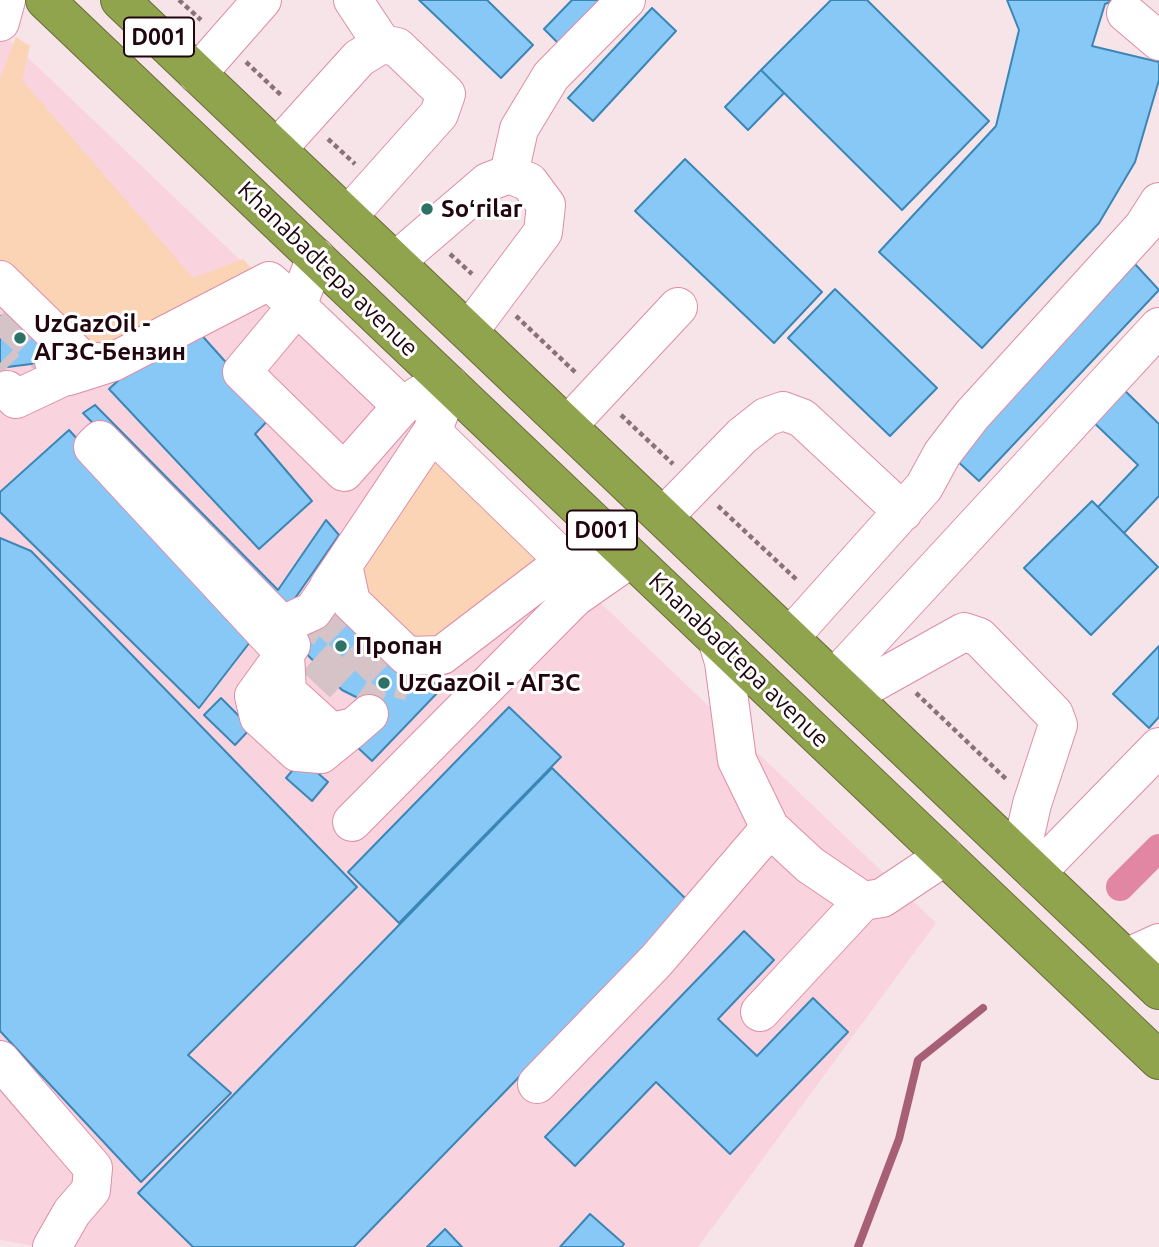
<!DOCTYPE html>
<meta charset="utf-8">
<style>
body{margin:0}
canvas{display:block;background:#f6e4e9}
</style>
<canvas width="1159" height="1247"></canvas>
<script>
const ctx = document.querySelector('canvas').getContext('2d');
ctx.lineJoin = 'round';
function fill(path, color) {
  ctx.fillStyle = color;
  ctx.fill(path, 'evenodd');
}
function poly(rows) {
  const path = new Path2D();
  for (const r of rows) {
    path.moveTo(r[0], r[1]);
    for (let i = 2; i < r.length; i += 2) path.lineTo(r[i], r[i + 1]);
  }
  return path;
}
function stroke(path, color, width, dash) {
  ctx.strokeStyle = color;
  ctx.lineWidth = width;
  ctx.lineCap = dash ? 'butt' : 'round';
  ctx.setLineDash(dash || []);
  ctx.stroke(path);
}
function label(font, color, halo, rows, align = 'center') {
  ctx.font = font + ' Ubuntu,sans-serif';
  ctx.lineWidth = 6;
  ctx.setLineDash([]);
  ctx.textBaseline = 'middle';
  ctx.strokeStyle = halo;
  ctx.fillStyle = color;
  for (const [text, x, y, turn = 0] of rows) {
    ctx.save();
    ctx.translate(x, y);
    ctx.rotate((+turn || 0) * Math.PI / 180);
    ctx.textAlign = isNaN(turn) ? turn : align;
    if (halo) ctx.strokeText(text, 0, 0);
    ctx.fillText(text, 0, 0);
    ctx.restore();
  }
}
const built = poly([
 [0,31,283,301,421,410,414,425,936,923,698,1247,41,1247,0,1240]
]);
const green = poly([
 [16,37,30,46,22,80,193,278,243,259,254,271,103,351,81,346,0,265,0,80],
 [440,454,546,556,430,642,417,643,362,591,358,577]
]);
const stream = poly([
 [858,1247,899,1139,918,1060,983,1008]
]);
const canal = poly([
 [1120,887,1159,848]
]);
const building = poly([
 [419,0,487,0,533,45,501,78,419,0],
 [572,0,610,0,563,48,544,29,572,0],
 [831,0,867,0,989,121,902,210,761,70,831,0],
 [1007,0,1115,0,1105,4,1092,46,1159,62,1159,80,1135,162,1099,223,982,348,879,252,996,126,1019,30,1007,0],
 [652,8,676,31,593,121,568,98,652,8],
 [761,70,784,93,748,130,725,107,761,70],
 [685,159,822,292,774,343,635,211,685,159],
 [1135,264,1159,290,979,481,954,458,1135,264],
 [835,289,937,388,890,436,788,338,835,289],
 [17,314,62,360,0,368,0,316,17,314],
 [197,330,273,415,255,434,312,501,259,549,109,389,147,354,197,330],
 [1118,384,1159,424,1159,496,1124,533,1098,507,1138,465,1087,416,1118,384],
 [95,405,278,590,326,520,339,535,282,617,83,413,95,405],
 [69,430,257,633,199,708,0,512,0,492,69,430],
 [1092,501,1158,567,1091,635,1024,568,1092,501],
 [0,538,31,551,357,887,188,1055,231,1093,141,1182,0,1031,0,538],
 [329,606,377,652,427,677,441,689,372,761,355,745,388,713,342,690,289,636,329,606],
 [1159,646,1159,717,1149,728,1113,694,1159,646],
 [221,698,251,728,235,745,204,715,221,698],
 [509,707,561,757,399,923,348,872,509,707],
 [302,759,328,782,312,801,286,778,302,759],
 [552,768,689,902,354,1247,193,1247,138,1193,552,768],
 [744,931,774,960,718,1019,757,1056,813,998,848,1032,730,1154,656,1082,575,1166,545,1137,744,931],
 [590,1214,624,1244,622,1247,560,1247,590,1214],
 [445,1229,462,1247,427,1247,445,1229]
]);
const minorTunnel = poly([
 [2,314,54,362],
 [0,363,6,369],
 [326,598,330,620,388,676,410,682],
 [313,611,298,634,308,651,353,693,376,709]
]);
const path = poly([
 [179,0,201,20],
 [246,62,283,97],
 [328,139,355,164],
 [450,254,472,274],
 [516,316,576,373],
 [621,415,673,464],
 [718,506,798,581],
 [916,693,1006,779]
]);
const minor = poly([
 [353,0,382,44],
 [1126,13,1159,41],
 [0,22,6,0],
 [197,74,262,0],
 [277,149,359,58,382,44,397,47,446,94,439,114,348,216],
 [509,174,519,129,551,76,626,0],
 [316,257,297,306,402,406,423,393],
 [396,261,488,182,509,174,529,182,546,205,543,232,469,331],
 [0,280,83,361,97,362],
 [54,362,69,376,113,362,269,281,297,306,242,372,344,472,402,406],
 [7,390,16,399,65,376],
 [568,425,678,307],
 [432,432,565,561,590,553],
 [664,516,742,436,766,417,783,411,802,418,903,512],
 [343,565,351,602,407,656,442,655,565,561],
 [329,586,432,432,450,385],
 [326,592,313,611,282,625,100,440,93,447,285,654,287,692,331,732,354,727,369,714],
 [790,637,924,487,942,454,972,415,1143,227,1159,202],
 [291,645,254,696,259,717,297,752,321,754,354,727],
 [834,679,1159,327],
 [851,695,964,632,979,637,1054,714,1058,725,1032,804,1020,857],
 [352,822,575,597,631,558],
 [770,828,810,865,863,901,882,898,945,856],
 [1036,873,1159,747],
 [1126,958,1159,943],
 [760,1012,863,901],
 [0,1060,93,1168,91,1190,72,1212,52,1247],
 [537,1084,656,961,770,828,737,760,724,662,717,639]
]);
const highway = poly([
 [45,0,1159,1060],
 [120,0,1159,990]
]);
const markers = [
 [427,209,7,"#2d7266"],
 [20,338,7,"#2d7266"],
 [341,646,7,"#2d7266"],
 [384,683,7,"#2d7266"]
];
const shields = [
 [159,37,70],
 [602,530,70]
];
const shieldNames = [
 ["D001",159,37],
 ["D001",602,530]
];
const poiNames = [
 ["Soʻrilar",441,209],
 ["UzGazOil -",34,324],
 ["АГЗС-Бензин",34,352],
 ["Пропан",355,646],
 ["UzGazOil - АГЗС",398,683]
];
const streetNames = [
 ["Khanabadtepa avenue",328,269,44],
 ["Khanabadtepa avenue",739,660,44]
];
fill(built, '#f9d3dd');
fill(green, '#fbd4b5');
stroke(stream, '#a75f77', 8);
stroke(canal, '#e186a3', 28);
fill(building, '#87c8f6');
stroke(building, '#3b86b5', 2);
stroke(minorTunnel, '#d6c3c8', 38, [38, 19]);
stroke(minor, '#df8da7', 40);
stroke(highway, '#696c37', 40);
stroke(path, '#897279', 4.5, [5, 3.5]);
stroke(minor, '#fff', 38);
stroke(highway, '#90a34d', 38);
for (const [x, y, r, color] of markers) {
  const dot = new Path2D();
  dot.arc(x, y, r, 0, 2 * Math.PI);
  ctx.fillStyle = color;
  ctx.fill(dot);
  stroke(dot, '#fff', 2.5);
}
for (const [x, y, w] of shields) {
  const box = new Path2D();
  box.roundRect(x - w / 2, y - 19.5, w, 39, 5);
  ctx.fillStyle = '#fff';
  ctx.fill(box);
  stroke(box, '#21050f', 2);
}
label('bold 23px', '#21050f', null, shieldNames);
label('bold 24px', '#21050f', '#fff', poiNames, 'left');
label('24px', '#21050f', '#fff', streetNames);
</script>
